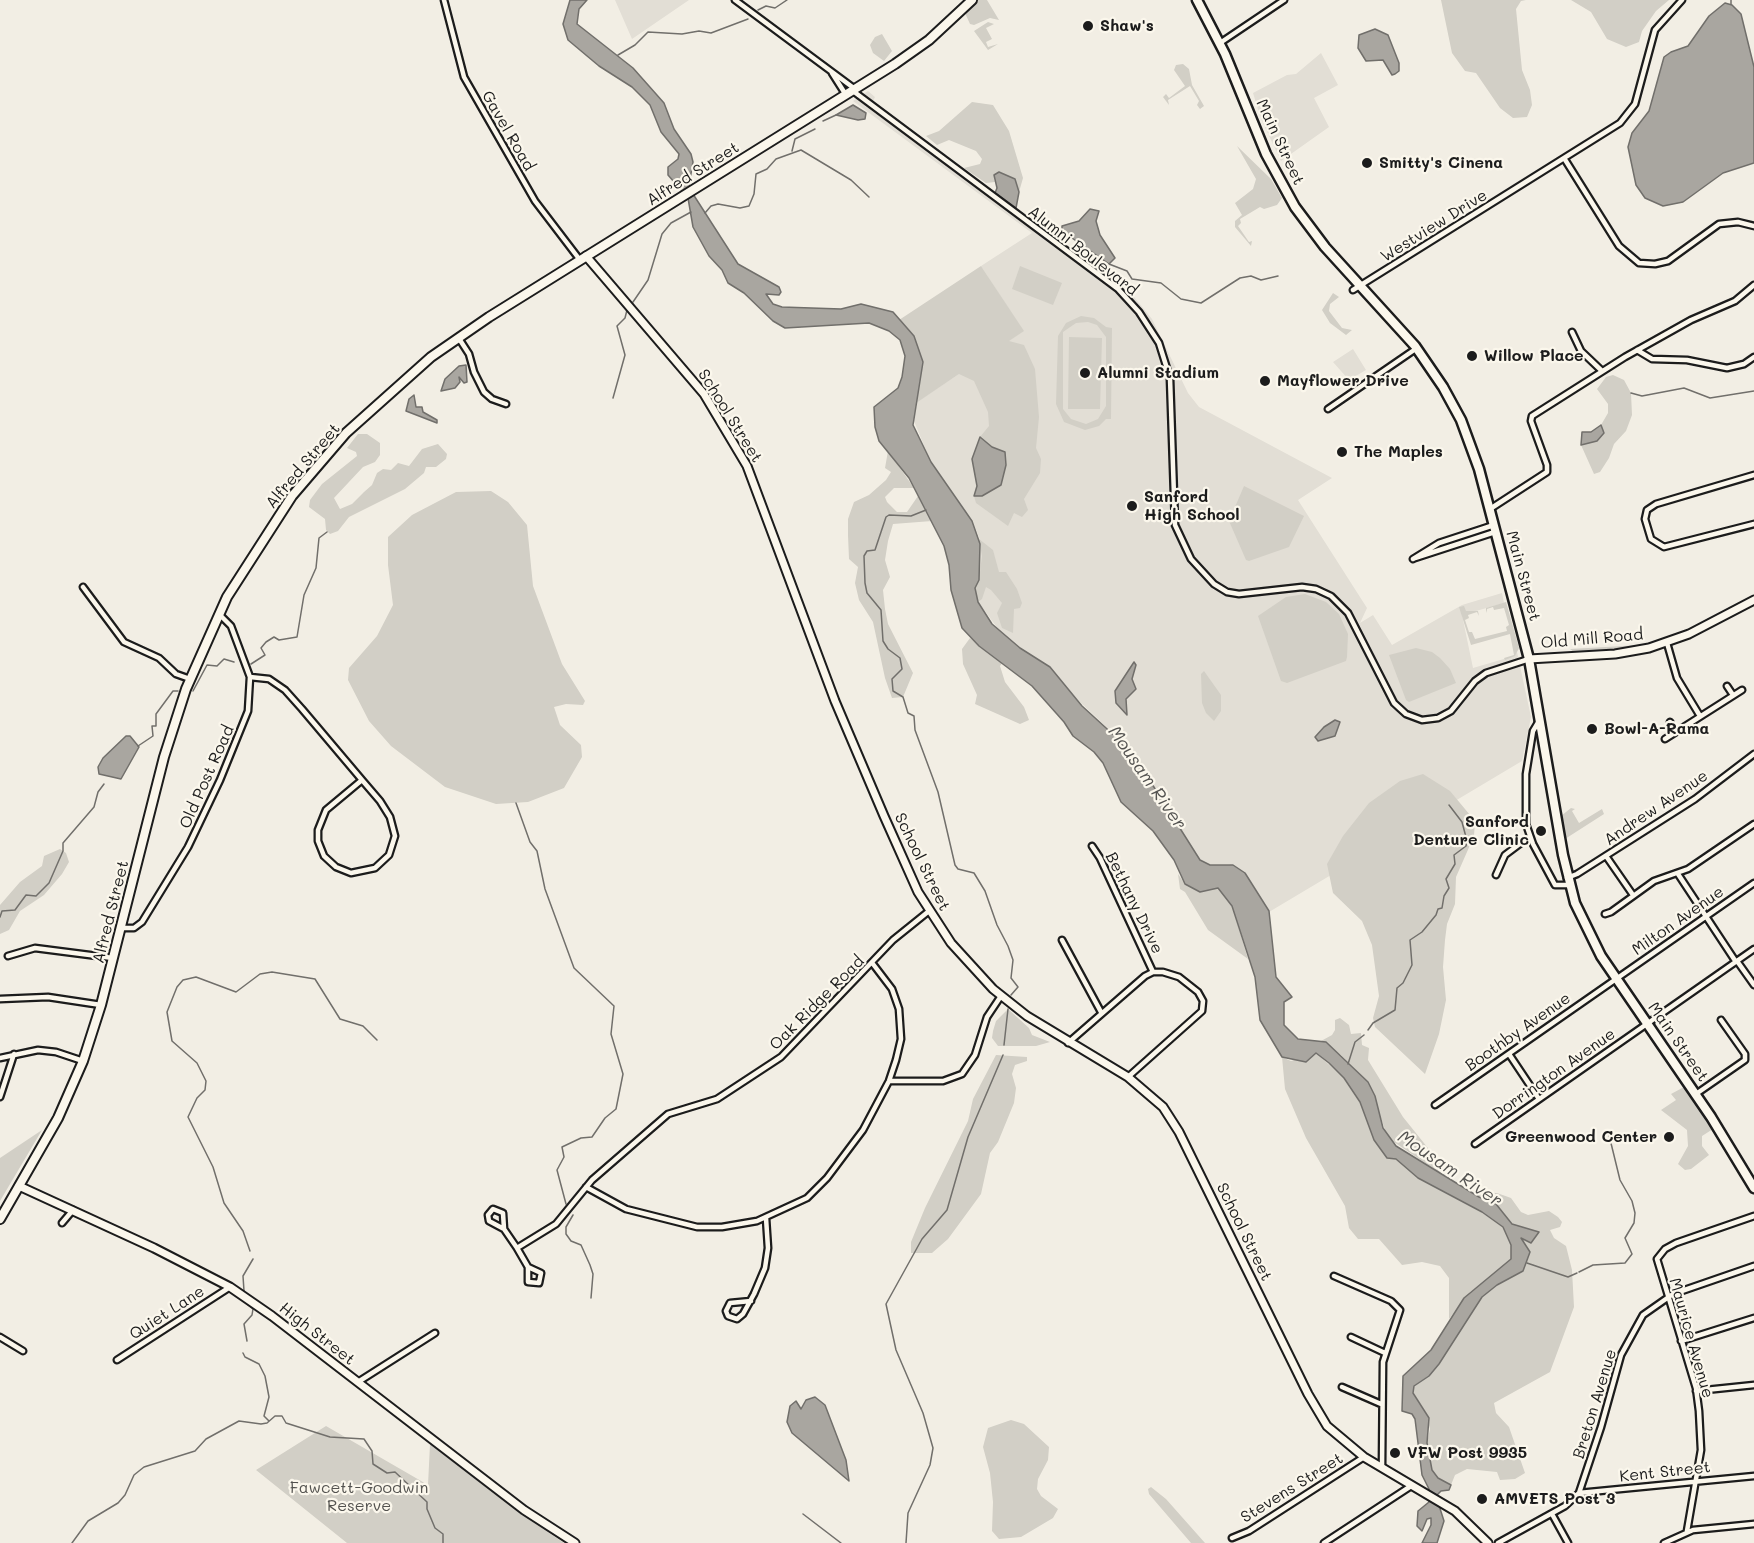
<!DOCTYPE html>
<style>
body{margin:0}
canvas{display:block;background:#f2eee4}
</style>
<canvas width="1754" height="1543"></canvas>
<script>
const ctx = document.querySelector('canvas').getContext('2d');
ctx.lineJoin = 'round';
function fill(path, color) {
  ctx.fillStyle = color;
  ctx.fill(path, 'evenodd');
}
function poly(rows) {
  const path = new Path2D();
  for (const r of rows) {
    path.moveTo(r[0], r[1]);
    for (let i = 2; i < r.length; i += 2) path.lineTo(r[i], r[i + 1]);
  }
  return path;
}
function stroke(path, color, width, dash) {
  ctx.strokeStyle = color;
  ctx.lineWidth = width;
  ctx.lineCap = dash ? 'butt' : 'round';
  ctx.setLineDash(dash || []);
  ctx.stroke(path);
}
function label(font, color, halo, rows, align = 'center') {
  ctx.font = font + ' Mali,sans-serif';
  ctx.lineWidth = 4.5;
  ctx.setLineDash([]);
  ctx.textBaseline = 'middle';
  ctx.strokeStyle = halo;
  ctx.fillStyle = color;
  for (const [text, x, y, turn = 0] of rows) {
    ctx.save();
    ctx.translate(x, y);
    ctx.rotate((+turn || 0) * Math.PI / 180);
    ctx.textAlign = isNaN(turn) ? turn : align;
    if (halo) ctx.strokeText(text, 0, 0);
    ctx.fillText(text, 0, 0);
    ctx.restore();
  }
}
const built = poly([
 [615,0,689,0,632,39],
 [1321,53,1338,85,1314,98,1329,127,1281,161,1261,119,1253,93,1287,75,1296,74],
 [868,91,875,97,873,101,1134,297,1152,319,1188,393,1199,407,1332,478,1298,500,1367,608,1360,623,1373,615,1392,645,1462,605,1502,593,1504,603,1462,615,1473,668,1514,656,1517,652,1531,717,1522,761,1269,912,1245,873,1229,864,1207,864,1199,860,1155,789,1116,736,1079,701,1049,667,1004,637,979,603,975,592,980,540,977,532,972,519,949,491,932,465,914,421,917,402,1023,331,981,266,1032,233,853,101],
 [1353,349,1366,370,1349,380,1333,362]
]);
const green = poly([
 [977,0,987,0,999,20,990,18,974,25,970,24,965,13],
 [1441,0,1526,0,1521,1,1516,9,1522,70,1530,90,1532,105,1527,117,1513,118,1500,108,1476,73,1465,71,1452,53],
 [1571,0,1669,0,1656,11,1642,31,1639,42,1626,47,1607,39,1591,12],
 [988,22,994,24,986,28,992,39,986,42,988,47,998,44,988,50,974,31],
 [882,34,892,51,884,61,873,53,870,45,875,37],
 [1183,64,1189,69,1192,85,1204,106,1200,109,1197,105,1199,101,1190,86,1168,100,1169,105,1163,97,1166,94,1169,98,1185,86,1174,70,1176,65],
 [972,102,993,105,1009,131,1023,178,1019,192,1015,184,994,175,995,182,986,183,964,168,980,164,982,159,976,151,949,140,937,145,926,136,939,131],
 [1237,146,1271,179,1282,198,1277,205,1264,209,1260,207,1240,219,1241,223,1238,226,1249,242,1252,241,1251,246,1235,227,1235,221,1242,215,1235,203,1253,189,1256,179],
 [981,266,1024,331,1009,341,1024,345,1035,369,1039,417,1036,448,1041,459,1040,473,1024,499,1028,510,1022,517,1014,513,1008,526,976,503,974,496,982,496,1005,452,992,447,980,437,989,426,988,412,974,381,959,374,900,414,913,377,896,322],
 [1020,266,1062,283,1053,305,1012,289],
 [1333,293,1339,297,1330,304,1329,311,1342,328,1352,330,1346,335,1330,323,1322,310],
 [1081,316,1094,318,1106,327,1112,328,1111,419,1106,419,1099,426,1085,430,1064,422,1056,404,1058,336,1066,323],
 [1088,322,1097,325,1106,337,1106,406,1098,419,1086,424,1071,419,1063,409,1063,332,1076,323],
 [1069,337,1102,338,1100,409,1068,409],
 [1613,375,1624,380,1631,393,1632,415,1626,431,1614,444,1609,458,1600,472,1594,474,1581,445,1597,441,1604,433,1601,425,1608,413,1608,404,1597,389,1606,377],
 [358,434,367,434,380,443,380,455,375,462,363,467,334,498,340,509,352,504,364,492,372,485,377,473,383,469,391,470,398,463,409,466,422,449,438,444,447,454,446,459,436,467,426,467,424,473,405,489,349,517,338,531,330,534,326,530,325,519,309,507,310,500,322,484,357,456,356,452,347,448],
 [888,451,914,488,894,488,885,497,887,502,897,512,907,512,918,496,932,521,893,524,888,541,885,560,890,577,883,590,885,609,888,624,913,673,903,697,892,698,885,678,873,622,859,600,855,583,858,567,849,559,848,535,848,519,854,502,869,495,886,480,891,472,885,468],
 [1244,486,1304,516,1289,547,1249,561,1246,560,1229,521],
 [491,491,508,502,527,525,533,586,562,664,585,701,583,705,566,704,554,707,560,725,581,745,582,757,564,788,528,802,496,804,445,787,391,746,369,721,348,680,349,668,377,636,393,605,388,565,388,537,412,515,456,492],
 [979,539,993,550,999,572,1006,572,1017,589,1022,603,1020,608,1014,609,1013,633,1002,628,997,613,1002,603,991,590,986,587,982,599,978,602,975,588,979,580,982,556],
 [1305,594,1326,602,1339,614,1348,634,1347,657,1346,661,1287,683,1281,681,1258,616,1286,597],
 [1506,602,1519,648,1515,656,1505,660,1504,658,1514,655,1510,634,1471,645,1459,607,1464,606,1466,611,1478,611,1479,616,1477,612,1468,615,1469,618,1465,620,1469,632,1472,632,1475,639,1507,631,1506,627,1509,625,1504,608,1494,610,1493,607,1487,609,1487,613,1486,610,1486,608],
 [970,638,1003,662,1000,666,1005,682,1024,707,1029,720,1020,724,975,704,977,695,963,664,962,649],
 [1641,645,1617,651,1575,653,1570,649],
 [1416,648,1432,652,1440,658,1450,669,1456,683,1409,702,1406,700,1389,655],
 [1204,671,1221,695,1221,711,1214,721,1206,713,1202,703,1201,674],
 [1423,774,1450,791,1475,821,1474,836,1456,877,1455,904,1447,924,1445,940,1443,967,1446,1000,1439,1034,1425,1074,1375,1027,1373,1018,1379,996,1372,945,1362,921,1333,893,1327,864,1343,836,1369,803,1400,781],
 [1571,808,1575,809,1572,811,1579,823,1602,809,1604,814,1565,839,1561,816],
 [60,849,66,853,69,862,62,874,44,895,20,911,9,930,0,934,0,905,20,882,42,866,44,856],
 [1178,874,1185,884,1200,892,1218,887,1232,906,1248,959,1208,930,1185,892,1180,889],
 [1008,1009,1029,1028,1032,1035,1050,1042,1036,1046,998,1046,992,1038,993,1031,996,1021],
 [1340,1018,1349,1025,1351,1034,1361,1033,1362,1045,1369,1048,1368,1060,1403,1117,1440,1163,1440,1173,1388,1138,1368,1082,1341,1055,1321,1041,1332,1035,1335,1030,1335,1020],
 [1316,1053,1344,1078,1360,1102,1374,1140,1418,1178,1481,1212,1503,1227,1511,1245,1511,1259,1505,1267,1470,1292,1449,1319,1449,1278,1440,1266,1422,1262,1402,1265,1379,1239,1358,1239,1349,1228,1345,1206,1306,1138,1285,1089,1282,1057,1291,1061],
 [996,1055,1027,1057,1027,1061,1015,1065,1012,1074,1016,1088,1014,1103,998,1142,990,1153,981,1194,948,1239,932,1253,911,1253,911,1242,925,1208,968,1121,973,1099],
 [1684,1087,1713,1129,1702,1136,1702,1146,1709,1155,1691,1169,1685,1170,1678,1164,1688,1146,1687,1130,1661,1110,1676,1100,1671,1094],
 [42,1130,0,1201,0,1158],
 [1469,1192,1497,1193,1511,1198,1521,1212,1528,1215,1549,1211,1558,1217,1562,1222,1560,1227,1550,1230,1554,1238,1566,1246,1572,1270,1574,1307,1550,1372,1494,1403,1496,1413,1509,1427,1525,1473,1515,1479,1500,1480,1497,1472,1467,1469,1455,1475,1451,1485,1438,1478,1432,1470,1427,1443,1430,1429,1425,1411,1413,1393,1414,1386,1429,1376,1439,1364,1482,1297,1497,1285,1523,1271,1530,1252,1520,1238,1531,1243,1538,1232,1512,1224,1496,1204],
 [1011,1420,1024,1424,1049,1447,1048,1460,1038,1479,1037,1489,1041,1496,1058,1509,1053,1518,1021,1537,999,1539,992,1531,993,1502,990,1473,983,1447,988,1428],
 [326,1426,428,1485,430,1444,524,1516,564,1543,347,1543,256,1470],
 [1151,1487,1166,1499,1205,1543,1191,1543,1149,1494,1148,1489]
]);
const water = poly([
 [570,0,587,0,579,9,577,24,633,68,664,103,674,129,691,154,693,162,689,185,693,194,738,264,779,287,781,292,779,295,766,294,773,304,782,307,841,309,861,304,893,312,914,336,923,362,913,425,931,462,972,521,980,544,979,580,975,588,978,602,992,624,1020,648,1050,667,1082,706,1117,738,1152,784,1200,860,1210,865,1233,865,1245,873,1269,911,1276,977,1292,997,1284,1002,1284,1025,1298,1039,1326,1042,1368,1082,1375,1096,1383,1128,1396,1146,1479,1197,1496,1204,1512,1224,1539,1232,1531,1243,1521,1238,1530,1252,1523,1271,1497,1285,1482,1297,1439,1364,1429,1376,1414,1386,1413,1393,1429,1418,1427,1443,1432,1470,1438,1478,1451,1485,1449,1490,1441,1491,1436,1496,1444,1521,1437,1543,1422,1543,1431,1525,1431,1518,1427,1519,1422,1531,1417,1526,1418,1511,1429,1502,1429,1489,1422,1475,1415,1419,1412,1414,1402,1411,1403,1376,1431,1350,1464,1298,1511,1259,1511,1245,1503,1227,1482,1212,1418,1178,1396,1159,1387,1158,1374,1140,1360,1102,1344,1078,1329,1063,1316,1053,1306,1062,1282,1057,1260,1020,1255,977,1232,906,1218,888,1200,892,1185,884,1174,860,1153,831,1121,802,1103,763,1094,752,1073,736,1064,722,1032,686,979,646,962,628,951,590,949,565,944,546,909,478,879,441,875,427,874,407,898,388,902,377,905,356,900,340,889,331,869,323,785,328,773,321,744,293,728,283,722,270,709,256,693,227,688,198,668,175,668,167,678,159,679,154,661,132,650,105,632,87,599,66,568,40,563,24,570,0],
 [1725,3,1732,5,1741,14,1754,67,1754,163,1723,173,1683,202,1663,206,1645,198,1636,185,1628,147,1632,133,1649,111,1664,57,1671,52,1688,46,1709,16,1725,3],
 [1375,29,1388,35,1399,63,1399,71,1395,74,1392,75,1383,60,1366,61,1358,48,1359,35,1375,29],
 [853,105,866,113,865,119,858,120,836,115,853,105],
 [999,172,1015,179,1019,192,1016,208,995,193,997,188,994,175,999,172],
 [1090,209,1099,211,1096,221,1100,235,1115,258,1109,264,1062,231,1062,226,1079,221,1090,209],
 [466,365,467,382,464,383,459,377,460,382,455,388,441,391,445,379,459,366,466,365],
 [414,395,416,407,422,407,423,412,437,420,437,423,406,411,409,399,414,395],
 [1601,425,1604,433,1597,441,1581,445,1582,432,1591,432,1601,425],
 [980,437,992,447,1005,452,1006,465,1001,485,982,496,974,496,977,486,972,459,980,437],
 [1134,662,1136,665,1132,679,1136,689,1126,699,1127,715,1116,703,1115,691,1134,662],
 [1335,720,1340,722,1335,736,1318,741,1315,737,1324,727,1335,720],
 [126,736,130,736,139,747,121,779,99,774,98,767,103,758,126,736],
 [815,1397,825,1405,846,1460,849,1481,792,1433,787,1422,790,1406,796,1401,801,1409,806,1400,815,1397]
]);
const stream = poly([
 [1731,0,1731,4],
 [758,10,766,6,775,8,787,0],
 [618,55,635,45,648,32,682,34,699,31,711,33,748,19],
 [823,121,836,115],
 [792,151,795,139,815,129],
 [705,213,711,206,718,204,740,208,749,206,754,194,756,174,767,169,776,159,801,150,851,180,869,197],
 [1109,264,1127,271,1132,279,1161,283,1181,299,1201,303,1240,278,1251,276,1261,280,1278,276],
 [633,302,648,280,662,234,671,223,691,212],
 [1631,393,1642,396,1684,388,1710,398,1754,391],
 [613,398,625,355,617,326,625,318,627,310],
 [926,510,911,516,889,515,886,517,875,550,867,551,864,556,865,583,867,593,881,610,883,641,888,649,900,658,902,669,892,679,893,691,903,697,908,713,914,716,915,730,938,792,955,865,958,869,974,873,985,891,997,925,1008,946,1013,960,1011,978,1018,987,1011,995],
 [251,664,265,655,261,648,266,642,274,637,279,640,297,637,304,595,316,568,319,538,327,532],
 [193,691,207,665,217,666,224,659,234,662],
 [138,746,153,736,152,726,156,726,156,714,173,691,178,691],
 [516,803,530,842,537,851,545,889,574,968,614,1006,611,1034,623,1074,616,1109,605,1118,592,1137,581,1138,562,1147,564,1157,557,1170,566,1204],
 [0,917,2,911,15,910,26,895,36,896,49,883,63,851,63,843,94,807,98,792,104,784],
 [1368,1030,1373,1023,1395,1010,1397,988,1403,983,1412,965,1410,940,1422,932,1436,915,1438,909,1442,908,1444,896,1449,888,1446,879,1455,864,1454,855,1466,846,1467,841,1462,822,1449,805],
 [1004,1045,1008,1009],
 [1348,1064,1355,1042,1364,1035],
 [573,1215,566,1227,566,1234,571,1241,581,1245,590,1265,593,1274,591,1298],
 [250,1251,243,1231,224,1203,213,1167,188,1117,197,1098,205,1090,206,1081,197,1063,172,1041,167,1012,177,987,183,980,196,977,236,992,260,974,272,972,315,979,340,1019,363,1026,377,1040],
 [1527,1263,1568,1277,1577,1273],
 [1579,1272,1593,1265,1625,1263,1632,1254,1625,1238,1634,1223,1635,1213,1632,1201,1620,1180,1609,1135],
 [244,1291,243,1276,253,1259],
 [241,1299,253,1309,252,1315,244,1324,247,1341],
 [243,1353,245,1357,259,1364,265,1376,269,1397,264,1416,269,1421],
 [803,1514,841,1543],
 [72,1543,88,1521,118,1503,125,1495,134,1475,144,1467,195,1451,206,1439,239,1421,261,1424,267,1423,275,1416,282,1416,286,1423,330,1437,364,1439,372,1451,373,1464,387,1473,395,1472,427,1502,427,1509,435,1528,443,1534,443,1543],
 [906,1543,908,1513,930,1465,933,1448,923,1413,896,1350,886,1304,922,1239,947,1210,968,1137,1003,1055]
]);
const street = poly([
 [444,0,464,77,535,201,580,260],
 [735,0,855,89],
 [1220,43,1284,0],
 [832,73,846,95],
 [853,91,1118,289,1139,312,1159,343,1170,378,1175,525,1191,559,1214,584,1227,592,1239,594,1302,587,1316,589,1331,596,1348,613,1394,703,1406,714,1422,720,1438,718,1451,711,1475,681,1486,673,1529,659],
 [1564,158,1619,246,1639,263,1655,264,1668,261,1719,224,1738,222,1754,226],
 [1353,290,1620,123,1635,104,1655,30,1682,0],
 [1572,332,1581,351,1602,371],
 [458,337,469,354,474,372,484,392,492,399,506,404],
 [1637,350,1652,359,1687,360,1727,368,1744,364,1754,357],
 [1328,409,1417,348],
 [1754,475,1656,504,1647,510,1645,519,1651,539,1664,547,1754,524],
 [1490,509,1547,472,1547,465,1531,421,1532,416,1625,357,1691,320,1735,301,1754,285],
 [1415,558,1495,532],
 [1413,559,1439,543,1494,525],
 [83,587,124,642,159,658,176,674,190,679],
 [1667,643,1677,678,1700,716],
 [250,677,269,679,285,690,302,709,362,780,380,801,390,817,395,836,389,855,375,868,351,873,336,867,324,856,318,841,318,830,326,810,362,780],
 [1727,686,1733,695],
 [1539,721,1533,731,1526,774,1526,824,1533,844,1555,885,1569,885],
 [1670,722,1676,732],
 [1665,739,1742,690],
 [1092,846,1100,858,1153,972],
 [1606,856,1633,895],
 [1678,874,1736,962],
 [1496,875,1505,855,1529,837],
 [1567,878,1577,874,1695,799,1754,754],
 [1605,914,1611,912,1654,881,1688,869,1754,824],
 [121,928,134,928,142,922,188,847,220,780,248,711,250,677,231,626,219,614],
 [1062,940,1101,1012],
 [8,956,35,948,113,958],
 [1737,961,1754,985],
 [0,999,48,997,101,1005],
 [1068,1043,1145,976,1153,972,1163,972,1179,977,1198,992,1203,1001,1202,1011,1128,1077],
 [1509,1054,1539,1099],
 [0,1058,38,1050,56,1052,83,1061],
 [889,1081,943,1081,962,1074,975,1055,987,1017,1001,996],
 [1696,1094,1745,1060,1745,1054,1721,1020],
 [0,1097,14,1054],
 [1435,1105,1754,883],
 [1475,1144,1754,949],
 [586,1187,626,1209,697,1227,722,1227,757,1221,807,1198,827,1178,863,1130,889,1081,896,1060,901,1039,899,1009,892,989,873,964],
 [62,1223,73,1210],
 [504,1229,503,1213,493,1209,488,1215,489,1221,504,1229,517,1248,528,1267,528,1282,539,1283,541,1273,528,1267],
 [517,1248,556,1224,592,1180,668,1114,717,1099,781,1057,893,940,929,911],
 [1334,1276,1391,1301,1400,1310,1383,1362,1382,1468],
 [751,1301,730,1303,726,1311,728,1316,737,1319,743,1314,754,1294,765,1268,768,1248,766,1218],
 [0,1337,23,1351],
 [1351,1337,1385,1353],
 [1681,1341,1754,1318],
 [117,1360,230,1287],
 [358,1382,435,1333],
 [1342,1387,1381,1404],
 [1696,1391,1754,1385],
 [1579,1493,1754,1476],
 [1552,1514,1568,1543],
 [1687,1531,1701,1450,1699,1411,1696,1388,1657,1259,1665,1249,1676,1243,1754,1216],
 [1232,1538,1249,1531,1364,1457],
 [1324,1543,1411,1486],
 [1498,1543,1565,1506,1579,1493,1601,1427,1621,1355,1643,1315,1673,1294,1754,1266],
 [1664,1543,1693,1530,1754,1524]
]);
const secondary = poly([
 [586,256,704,394,747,466,835,701,884,816,918,892,951,943,993,989,1027,1016,1128,1077,1163,1107,1179,1132,1308,1394,1327,1426,1364,1457,1455,1511,1488,1543],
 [1529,659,1615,654,1649,648,1689,634,1754,600],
 [19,1186,154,1248,230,1287,272,1316,524,1510,575,1543]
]);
const primary = poly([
 [0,1219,58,1118,83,1061,101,1005,164,757,186,689,227,597,292,496,346,433,431,357,489,317,895,64,929,40,972,0]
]);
const highway = poly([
 [1197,0,1225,54,1266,154,1295,207,1325,247,1415,346,1443,387,1461,420,1479,469,1529,659,1563,855,1575,903,1601,956,1711,1117,1754,1188]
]);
const markers = [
 [1088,26,6,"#1c1c1c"],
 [1367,163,6,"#1c1c1c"],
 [1472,356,6,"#1c1c1c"],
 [1085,373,6,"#1c1c1c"],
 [1265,381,6,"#1c1c1c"],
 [1342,452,6,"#1c1c1c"],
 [1132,506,6,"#1c1c1c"],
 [1592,729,6,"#1c1c1c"],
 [1541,831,6,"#1c1c1c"],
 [1669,1137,6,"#1c1c1c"],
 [1395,1453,6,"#1c1c1c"],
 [1482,1499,6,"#1c1c1c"]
];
const poiNames = [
 ["Shaw's",1100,26],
 ["Smitty's Cinena",1379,163],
 ["Willow Place",1484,356],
 ["Alumni Stadium",1097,373],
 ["Mayflower Drive",1277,381],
 ["The Maples",1354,452],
 ["Sanford",1144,497],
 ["High School",1144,515],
 ["Bowl-A-Rama",1604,729],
 ["Sanford",1529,822,"right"],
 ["Denture Clinic",1529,840,"right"],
 ["Greenwood Center",1657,1137,"right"],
 ["VFW Post 9935",1407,1453],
 ["AMVETS Post 3",1494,1499]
];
const streetNames = [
 ["Gavel Road",508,131,60],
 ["Main Street",1280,142,65],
 ["Alfred Street",693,174,-32],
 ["Westview Drive",1434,226,-32],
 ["Alumni Boulevard",1083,251,38],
 ["School Street",730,416,58],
 ["Alfred Street",303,466,-50],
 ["Main Street",1523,576,75],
 ["Old Mill Road",1592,639,-5],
 ["Old Post Road",207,777,-66],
 ["Andrew Avenue",1656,808,-34],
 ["School Street",922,862,64],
 ["Bethany Drive",1134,903,64],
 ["Alfred Street",111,912,-76],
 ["Milton Avenue",1678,921,-35],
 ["Oak Ridge Road",817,1003,-45],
 ["Boothby Avenue",1518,1032,-35],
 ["Main Street",1678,1042,55],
 ["Dorrington Avenue",1554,1074,-35],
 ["School Street",1244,1232,64],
 ["Quiet Lane",167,1313,-33],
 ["High Street",317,1334,38],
 ["Maurice Avenue",1691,1338,74],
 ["Breton Avenue",1595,1404,-73],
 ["Kent Street",1665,1472,-6],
 ["Stevens Street",1292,1488,-32]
];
const parkNames = [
 ["Fawcett-Goodwin",359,1488],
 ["Reserve",359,1506]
];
const waterNames = [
 ["Mousam River",1147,778,55],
 ["Mousam River",1450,1169,34]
];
fill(built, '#e2ded5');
fill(green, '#d2cfc6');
fill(water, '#a9a6a0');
stroke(water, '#716f6b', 1.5);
stroke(stream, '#716f6b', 1.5);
stroke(street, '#1c1c1c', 9);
stroke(secondary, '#1c1c1c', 11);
stroke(primary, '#1c1c1c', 12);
stroke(highway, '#1c1c1c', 13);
stroke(street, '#fbf7ec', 4.5);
stroke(secondary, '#fbf7ec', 7);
stroke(primary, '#fbf7ec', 8);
stroke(highway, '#fbf7ec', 8);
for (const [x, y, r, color] of markers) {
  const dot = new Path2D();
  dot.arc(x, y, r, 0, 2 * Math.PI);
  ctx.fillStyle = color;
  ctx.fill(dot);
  stroke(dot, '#fbf7ec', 2);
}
label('bold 16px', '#1c1c1c', '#fbf7ec', poiNames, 'left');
label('16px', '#1c1c1c', '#fbf7ec', streetNames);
label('16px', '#53524f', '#fbf7ec', parkNames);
label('italic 18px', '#545351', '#fbf7ec', waterNames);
</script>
